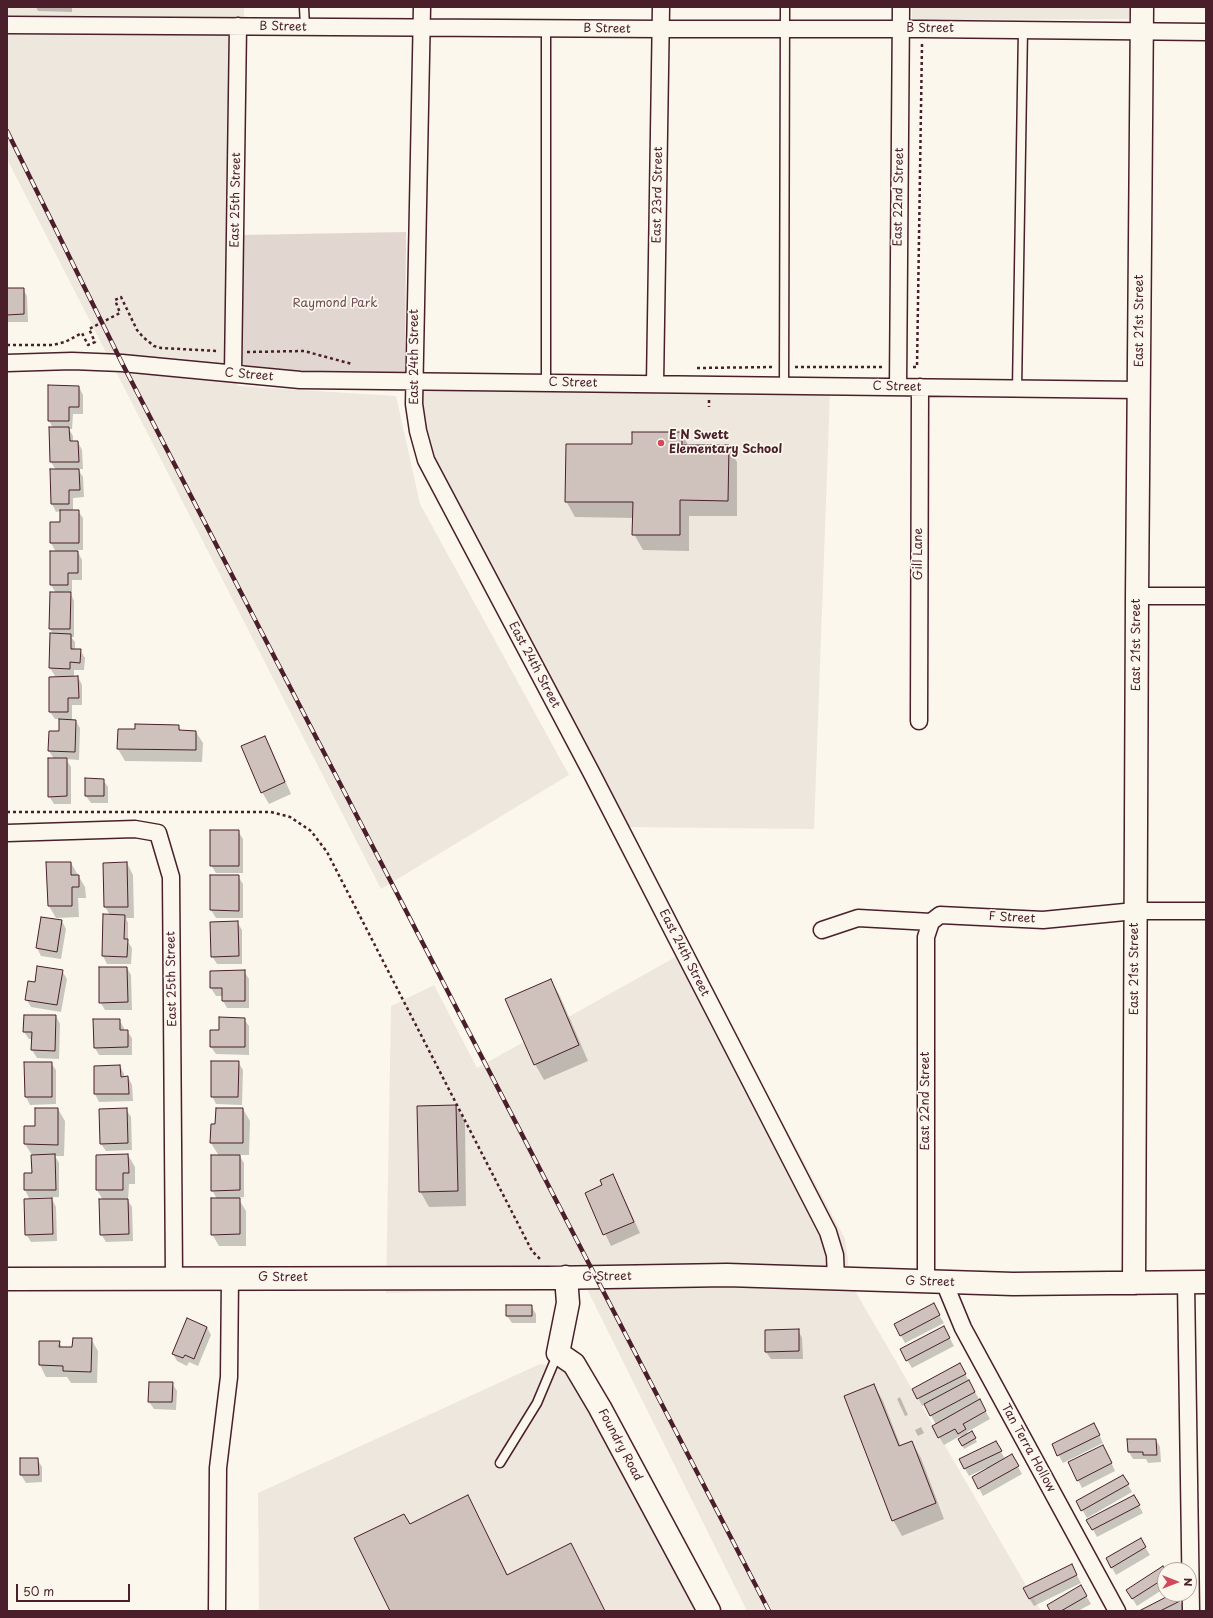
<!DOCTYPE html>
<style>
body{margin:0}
#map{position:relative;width:1213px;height:1618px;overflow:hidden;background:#fbf7ec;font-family:"Playpen Sans",sans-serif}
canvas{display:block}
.frame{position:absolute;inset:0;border:8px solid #4a1f2b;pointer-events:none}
.north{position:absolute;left:1157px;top:1562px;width:40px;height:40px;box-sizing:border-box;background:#fbf7ec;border:1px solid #b4a19f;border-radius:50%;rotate:90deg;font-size:11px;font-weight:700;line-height:16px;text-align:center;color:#4a1f2b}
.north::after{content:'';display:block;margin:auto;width:14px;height:18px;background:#d1495b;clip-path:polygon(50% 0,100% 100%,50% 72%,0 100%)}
.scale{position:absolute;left:16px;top:1584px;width:114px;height:18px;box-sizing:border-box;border:2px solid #4a1f2b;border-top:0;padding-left:5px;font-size:12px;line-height:14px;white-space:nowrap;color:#4a1f2b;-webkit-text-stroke:3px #fbf7ec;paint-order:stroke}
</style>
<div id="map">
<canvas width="1213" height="1618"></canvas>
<div class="frame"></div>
<div class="north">N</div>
<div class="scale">50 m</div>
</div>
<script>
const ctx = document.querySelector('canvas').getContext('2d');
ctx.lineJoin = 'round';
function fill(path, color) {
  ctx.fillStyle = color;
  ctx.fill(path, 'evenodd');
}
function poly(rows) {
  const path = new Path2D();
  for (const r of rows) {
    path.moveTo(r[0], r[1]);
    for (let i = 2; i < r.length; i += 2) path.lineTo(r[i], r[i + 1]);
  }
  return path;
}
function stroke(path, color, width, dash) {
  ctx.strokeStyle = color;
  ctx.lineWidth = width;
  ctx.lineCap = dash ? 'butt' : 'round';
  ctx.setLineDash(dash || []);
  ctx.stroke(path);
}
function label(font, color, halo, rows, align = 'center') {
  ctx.font = font + ' "Playpen Sans",sans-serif';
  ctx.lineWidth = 3.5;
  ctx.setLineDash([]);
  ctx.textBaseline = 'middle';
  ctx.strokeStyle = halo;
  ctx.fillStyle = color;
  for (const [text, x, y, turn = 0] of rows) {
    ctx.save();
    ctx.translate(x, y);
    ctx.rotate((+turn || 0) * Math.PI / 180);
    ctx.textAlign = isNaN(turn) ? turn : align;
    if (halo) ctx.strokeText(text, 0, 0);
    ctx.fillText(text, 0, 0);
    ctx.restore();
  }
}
const built = poly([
 [7,7,244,7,237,386,396,396,420,504,569,775,381,889,7,159],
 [912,7,1136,7,1136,19,912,20],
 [420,390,830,392,814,829,625,827,433,454,424,428],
 [690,949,845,1239,851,1284,1041,1611,747,1611,587,1289,386,1293,391,1006,434,985,477,1068],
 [540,1364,567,1369,704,1611,259,1611,258,1493]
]);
const green = poly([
 [406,232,405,377,237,369,240,235]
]);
const shadow = poly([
 [36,7,72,7,72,12,38,11],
 [7,289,23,289,27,296,28,322,7,322],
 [79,387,83,395,83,414,73,414,72,429,69,429,73,436,73,442,78,442,82,450,83,469,78,469,83,477,84,497,73,498,73,511,78,511,83,518,83,550,77,550,82,560,82,580,72,580,72,592,70,592,74,601,74,637,71,637,75,642,75,650,80,650,85,658,84,670,74,670,74,677,78,677,82,685,82,705,72,705,72,720,76,721,80,728,79,760,66,759,71,767,71,804,54,804,49,796,54,759,49,751,50,732,60,732,60,719,55,719,50,712,62,676,55,676,50,668,51,634,53,634,50,629,56,593,51,585,56,552,51,543,61,523,61,511,56,512,52,504,56,470,51,462,50,428,53,428,49,421],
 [681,433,689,446,728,446,737,462,737,516,689,516,689,551,643,550,634,534,634,518,575,517,566,501,633,445],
 [178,726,181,731,196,732,203,743,202,762,125,761,118,749,119,730],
 [265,737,271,748,291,794,269,804,262,792],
 [103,780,108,787,108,803,91,803,86,796],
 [238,831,243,839,243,873,216,873,211,865],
 [71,863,85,887,86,898,78,898,79,917,56,918,49,906],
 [127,863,133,875,134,918,126,918,128,923,128,942,132,948,131,964,107,964,103,956,104,915,110,915,105,907],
 [211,876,238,876,243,884,243,918,216,918,211,910],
 [62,921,66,929,61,959,41,956,37,948],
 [237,922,242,930,242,964,217,964,212,956],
 [127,968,131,975,132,1010,105,1010,100,1002],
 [62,971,67,979,61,1012,31,1007,26,999,36,983],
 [244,971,249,979,249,1008,227,1008,223,1001,223,996,216,996,211,988,211,972],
 [551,980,560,996,588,1061,544,1080,535,1064],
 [56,1016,60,1024,59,1059,37,1058,32,1050,33,1039,29,1039,24,1032],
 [244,1019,249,1026,249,1055,216,1054,211,1047,220,1031],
 [119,1020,124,1028,124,1031,127,1031,132,1038,132,1055,99,1055,95,1048],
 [238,1062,243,1070,242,1105,216,1104,212,1096],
 [25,1063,51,1063,56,1070,56,1104,30,1105,26,1097],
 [120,1066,124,1074,124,1078,128,1077,132,1085,133,1101,99,1102,95,1094],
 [456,1106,465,1122,466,1206,429,1207,420,1191],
 [58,1109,65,1121,64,1156,55,1156,59,1163,59,1197,29,1198,25,1190,33,1174,32,1155,25,1144,36,1127],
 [126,1109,131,1117,132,1150,106,1151,101,1144],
 [243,1109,250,1121,249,1155,239,1155,244,1163,244,1197,238,1198,246,1211,246,1246,219,1246,212,1234,217,1199,212,1190,219,1156,211,1143,216,1125],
 [128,1155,135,1167,135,1184,129,1184,128,1201,132,1207,133,1241,106,1242,101,1234,103,1200,97,1190],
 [612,1175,619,1187,640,1233,611,1246,586,1194,603,1186],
 [52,1199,56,1207,57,1241,31,1242,26,1234],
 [933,1305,944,1323,905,1343,895,1325],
 [531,1306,536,1314,536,1323,512,1323,507,1316],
 [207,1327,211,1335,198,1366,189,1362,187,1366,177,1361,173,1354],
 [798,1330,802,1338,803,1359,771,1359,766,1352],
 [948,1335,954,1346,912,1368,907,1360],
 [91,1339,98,1351,97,1383,71,1383,67,1377,46,1377,40,1365,59,1342,63,1348,73,1348],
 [964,1372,990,1419,967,1432,968,1434,972,1432,977,1442,964,1449,959,1439,962,1438,960,1436,944,1445,933,1426,936,1425,925,1404,922,1406,918,1398],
 [172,1383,177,1391,176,1410,154,1409,149,1402],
 [874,1385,883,1401,901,1447,912,1442,921,1458,944,1519,902,1536,893,1520],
 [900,1397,908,1415,905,1416,897,1399],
 [921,1427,924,1433,918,1436,915,1430],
 [1098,1432,1103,1443,1063,1463,1053,1445],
 [1156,1440,1160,1447,1161,1462,1148,1463,1146,1459,1133,1459,1129,1452],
 [1000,1450,1005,1459,1012,1456,1022,1474,983,1496,973,1477,987,1470,986,1468,969,1476,960,1460],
 [1107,1453,1115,1471,1082,1488,1078,1480],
 [37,1459,42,1467,42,1482,26,1483,21,1475],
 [1123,1476,1132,1492,1087,1518,1077,1501],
 [468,1497,508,1575,571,1544,605,1611,391,1611,410,1525],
 [1138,1504,1143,1513,1097,1537,1088,1520],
 [1140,1539,1150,1555,1116,1575,1107,1559],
 [1075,1572,1081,1583,1034,1606,1029,1598],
 [1165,1572,1165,1588,1137,1606,1132,1598],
 [1081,1587,1091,1604,1078,1611,1051,1611],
 [1174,1594,1176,1594,1184,1609,1180,1611,1140,1611]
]);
const building = poly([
 [7,288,24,288,24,314,7,315,7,288],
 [48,385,79,386,79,407,69,407,69,421,48,421,48,385],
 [49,427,69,427,70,441,78,441,79,462,50,462,49,427],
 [632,432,682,432,682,445,729,445,728,501,680,500,680,535,632,535,633,502,565,502,566,444,632,444,632,432],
 [50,469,79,469,80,490,69,490,69,504,51,504,50,469],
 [60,510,79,510,79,543,50,543,50,522,60,522,60,510],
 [50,551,78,551,78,573,68,573,68,585,50,585,50,551],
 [50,592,71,592,70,629,49,629,50,592],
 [50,633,71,634,71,649,81,649,80,663,70,662,70,669,49,668,50,633],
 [78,676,79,698,68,698,68,712,49,712,49,677,78,676],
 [59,719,76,720,75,752,48,751,49,731,59,731,59,719],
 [135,724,179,725,179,730,196,731,196,750,117,749,118,729,135,729,135,724],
 [265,736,285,782,261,793,241,746,265,736],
 [48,758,67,758,67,796,48,797,48,758],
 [85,778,104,779,104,796,85,796,85,778],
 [210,830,239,830,239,866,210,866,210,830],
 [46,862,71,862,71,875,79,875,79,887,72,887,72,906,48,906,46,862],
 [127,862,128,907,104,907,103,863,127,862],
 [210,875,239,875,239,911,210,910,210,875],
 [103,914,125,915,124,939,128,939,127,957,102,956,103,914],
 [41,917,62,920,57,952,36,948,41,917],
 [238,921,239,956,211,957,210,922,238,921],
 [37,966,63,970,57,1005,25,1000,28,981,35,982,37,966],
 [99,967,127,967,128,1002,99,1003,99,967],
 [245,970,245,1001,222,1001,222,988,210,988,210,971,245,970],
 [551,979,579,1045,534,1065,505,999,551,979],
 [24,1015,56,1015,55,1051,31,1050,32,1032,23,1032,24,1015],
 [219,1017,245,1018,245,1047,210,1047,210,1030,219,1030,219,1017],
 [93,1019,120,1019,120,1030,128,1030,128,1047,94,1048,93,1019],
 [211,1061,239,1061,238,1097,211,1097,211,1061],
 [24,1062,52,1062,52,1097,25,1097,24,1062],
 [120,1065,121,1077,128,1076,129,1094,94,1094,94,1066,120,1065],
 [456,1105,458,1191,419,1192,417,1106,456,1105],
 [35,1108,58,1108,58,1145,24,1144,24,1126,35,1126,35,1108],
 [127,1108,128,1143,100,1144,99,1109,127,1108],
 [216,1108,243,1108,243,1143,210,1143,211,1124,215,1124,216,1108],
 [55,1154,56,1190,24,1190,24,1173,32,1173,31,1155,55,1154],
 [128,1154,129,1173,123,1173,123,1190,96,1190,96,1155,128,1154],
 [211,1155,240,1155,240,1190,211,1191,211,1155],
 [613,1174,634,1222,603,1235,585,1193,602,1185,600,1180,613,1174],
 [52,1198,53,1234,25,1235,24,1199,52,1198],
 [211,1198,240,1198,240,1234,211,1235,211,1198],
 [99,1199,128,1199,129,1234,100,1235,99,1199],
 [934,1303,940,1315,900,1336,894,1324,934,1303],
 [506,1305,532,1305,532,1316,506,1316,506,1305],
 [187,1318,207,1327,194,1359,185,1355,183,1358,172,1354,187,1318],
 [944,1326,950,1338,906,1361,900,1349,944,1326],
 [799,1329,799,1351,765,1352,765,1330,799,1329],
 [73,1338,92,1338,91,1372,63,1371,63,1366,39,1365,39,1341,60,1341,59,1347,72,1347,73,1338],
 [960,1363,966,1374,917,1399,912,1389,960,1363],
 [969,1380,975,1392,930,1416,924,1404,969,1380],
 [149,1382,173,1382,172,1402,148,1402,149,1382],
 [874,1384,899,1446,912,1441,936,1503,892,1521,844,1396,874,1384],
 [980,1399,986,1411,963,1424,966,1429,958,1434,955,1429,938,1438,932,1426,980,1399],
 [1094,1423,1100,1435,1057,1456,1052,1444,1094,1423],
 [972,1431,976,1438,962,1446,958,1439,972,1431],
 [1127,1439,1156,1439,1157,1455,1143,1455,1143,1452,1128,1452,1127,1439],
 [996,1441,1002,1451,964,1469,959,1459,996,1441],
 [1103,1445,1112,1463,1077,1481,1068,1462,1103,1445],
 [1012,1454,1019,1466,978,1489,972,1477,1012,1454],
 [20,1458,38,1458,39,1475,20,1475,20,1458],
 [1123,1475,1129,1484,1081,1511,1076,1501,1123,1475],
 [468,1495,507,1575,571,1543,605,1611,390,1611,354,1538,404,1514,410,1524,468,1495],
 [1134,1495,1140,1505,1092,1530,1086,1520,1134,1495],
 [1141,1538,1146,1547,1111,1568,1106,1558,1141,1538],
 [1072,1564,1077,1575,1029,1599,1023,1588,1072,1564],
 [1163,1566,1165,1570,1165,1578,1132,1599,1126,1590,1163,1566],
 [1081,1585,1087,1596,1061,1611,1050,1611,1047,1605,1081,1585],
 [1172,1594,1177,1594,1180,1601,1160,1611,1139,1611,1172,1594]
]);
const path = poly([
 [7,345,53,345,65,342,82,333,88,345,95,342,89,329,120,313,115,300,121,297,137,330,143,337,154,346,161,348,218,351],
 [247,352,304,351,352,364],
 [795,367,884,367],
 [913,367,917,367,922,44],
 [697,368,774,367],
 [709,400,709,407],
 [7,812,271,812,290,817,311,831,327,852,532,1251,540,1259]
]);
const lane = poly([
 [304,7,305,27],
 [546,28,546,383],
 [784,386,785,7],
 [1017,389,1023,29],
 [500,1463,537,1403,558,1353]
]);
const street = poly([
 [422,7,414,404,418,431,426,460,591,772,828,1232,835,1255,836,1279],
 [7,25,661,29,922,29,1206,32],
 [7,363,72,361,122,363,300,380,1139,390],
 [233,373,238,26],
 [655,384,661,7],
 [898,387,901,7],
 [1137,596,1206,596],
 [919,721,920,387],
 [7,833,135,829,158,833,171,877,174,1278],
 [822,930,858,918,931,922,940,915,1043,920,1135,911,1206,911],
 [926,1281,926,937,931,922],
 [944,1282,963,1328,1117,1611],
 [1186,1283,1191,1611],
 [217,1611,218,1468,229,1377,230,1278]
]);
const secondary = poly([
 [566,1277,568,1303,558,1353,574,1364,600,1408,709,1611],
 [7,1279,547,1278,727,1275,1013,1284,1206,1282],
 [1134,1283,1137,596,1142,7]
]);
const rail = poly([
 [7,131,122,363,769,1611]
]);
const markers = [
 [661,443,4,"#d1495b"]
];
const streetNames = [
 ["B Street",283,27,1],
 ["B Street",607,29,1],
 ["B Street",930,29],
 ["East 23rd Street",658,195,-89],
 ["East 22nd Street",899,197,-89],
 ["East 25th Street",236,200,-89],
 ["East 21st Street",1140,321,-90],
 ["East 24th Street",415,357,-90],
 ["C Street",249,375,5],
 ["C Street",573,383,1],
 ["C Street",897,387,1],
 ["Gill Lane",919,554,-90],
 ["East 21st Street",1137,645,-90],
 ["East 24th Street",534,665,62],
 ["F Street",1012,918,3],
 ["East 24th Street",684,953,63],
 ["East 21st Street",1135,969,-90],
 ["East 25th Street",172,979,-91],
 ["East 22nd Street",926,1101,-90],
 ["G Street",607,1277,-1],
 ["G Street",283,1278],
 ["G Street",930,1282,2],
 ["Foundry Road",620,1445,62],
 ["Tan Terra Hollow",1028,1448,61]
];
const parkNames = [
 ["Raymond Park",335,304]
];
const poiNames = [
 ["E N Swett",669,436],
 ["Elementary School",669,450]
];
fill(built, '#eee7de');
fill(green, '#e2d7d0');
fill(shadow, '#0003');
fill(building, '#cfc2bc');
stroke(building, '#4a1f2b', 1);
stroke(lane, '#4a1f2b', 11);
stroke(street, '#4a1f2b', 19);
stroke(secondary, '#4a1f2b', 25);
stroke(path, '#4a1f2b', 2.5, [3, 3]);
stroke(lane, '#fbf7ec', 8);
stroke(street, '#fbf7ec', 16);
stroke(secondary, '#fbf7ec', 22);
stroke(rail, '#4a1f2b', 4.5);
stroke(rail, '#fbf7ec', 3, [9]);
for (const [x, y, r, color] of markers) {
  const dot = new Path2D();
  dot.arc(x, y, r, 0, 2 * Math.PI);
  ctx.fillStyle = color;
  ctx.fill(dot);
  stroke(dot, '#fbf7ec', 1.5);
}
label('12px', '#4a1f2b', '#fbf7ec', streetNames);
label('12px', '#704d54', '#fbf7ec', parkNames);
label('bold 12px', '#4a1f2b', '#fbf7ec', poiNames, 'left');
</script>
